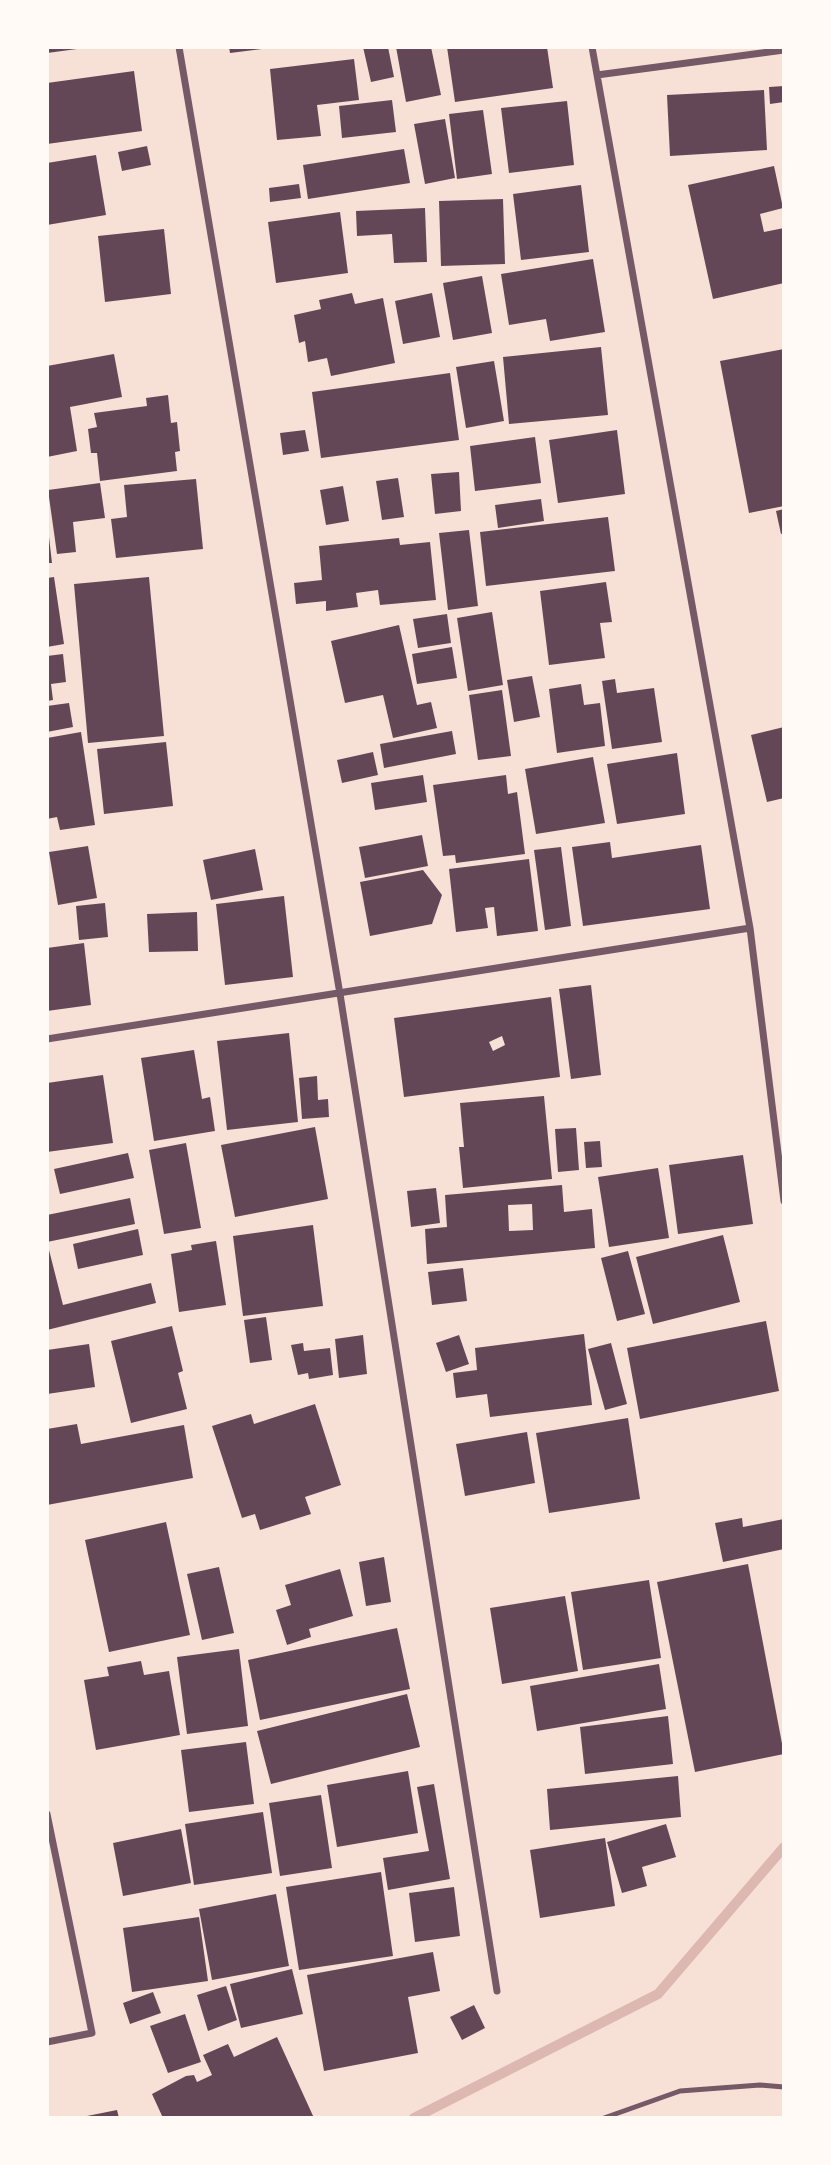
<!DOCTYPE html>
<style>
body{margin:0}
#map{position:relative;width:831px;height:2165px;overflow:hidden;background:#f7e1d7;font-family:Roboto,sans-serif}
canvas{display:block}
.frame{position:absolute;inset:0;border:49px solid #fffaf5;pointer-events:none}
</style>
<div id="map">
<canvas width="831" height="2165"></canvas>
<div class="frame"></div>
</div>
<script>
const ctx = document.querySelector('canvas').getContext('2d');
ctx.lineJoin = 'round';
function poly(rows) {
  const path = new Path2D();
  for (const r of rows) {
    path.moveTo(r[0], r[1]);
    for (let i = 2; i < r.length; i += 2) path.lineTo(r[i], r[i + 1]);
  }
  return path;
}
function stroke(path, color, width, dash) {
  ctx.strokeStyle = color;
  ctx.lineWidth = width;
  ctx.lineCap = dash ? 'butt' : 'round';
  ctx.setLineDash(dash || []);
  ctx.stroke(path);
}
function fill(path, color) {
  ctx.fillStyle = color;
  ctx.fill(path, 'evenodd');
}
const stream = poly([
 [414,2118,658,1994,784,1847]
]);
const building = poly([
 [47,47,77,47,77,49,47,53],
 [229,47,261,47,262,49,230,53],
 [363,47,388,47,394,77,371,82],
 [396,47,431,47,441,95,406,102],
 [447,47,547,47,553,88,455,102],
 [354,59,359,100,317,105,321,136,277,140,270,69],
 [134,71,142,131,47,144,47,83],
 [784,86,784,102,770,104,769,87],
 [764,90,767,150,670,156,667,95],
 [392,100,396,132,342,138,339,106],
 [567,101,574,165,509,173,501,108],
 [483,110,492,174,457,179,449,114],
 [445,119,455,178,425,184,414,124],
 [147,146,151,165,122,171,118,152],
 [404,149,410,183,308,199,303,165],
 [96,155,106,215,47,225,47,163],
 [774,166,783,208,760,214,764,232,784,228,784,283,713,299,688,185],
 [299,184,301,198,270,202,269,188],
 [581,185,589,252,521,260,513,194],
 [503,199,505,264,441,266,439,201],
 [425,208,427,262,394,263,392,234,357,236,356,211],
 [340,212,348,273,276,283,268,222],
 [164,229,171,294,105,302,98,236],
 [593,259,605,332,550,341,546,319,509,325,501,274],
 [482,276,492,333,453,340,443,283],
 [352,293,355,304,383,298,395,363,331,376,327,358,308,362,305,341,299,343,294,315,321,309,319,300],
 [432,293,440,337,403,344,395,301],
 [601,347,608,415,509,424,503,357],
 [784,349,784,506,749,513,720,361],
 [114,354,122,397,70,407,77,451,47,457,47,366],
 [494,361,504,421,466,428,456,367],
 [450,373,459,440,321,458,312,392],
 [168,395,171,423,177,422,180,451,175,452,177,471,100,481,97,453,91,453,88,429,97,427,94,413,147,406,146,398],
 [305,430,309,451,283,455,280,433],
 [617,430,625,494,558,503,549,440],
 [535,437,541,483,475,491,470,446],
 [459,472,461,511,435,514,431,474],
 [398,478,404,517,382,520,376,481],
 [196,479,203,549,116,558,111,519,127,517,124,485],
 [100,483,105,518,73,522,76,552,57,554,48,490],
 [343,486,349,521,326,525,320,490],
 [541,499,544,521,498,528,495,505],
 [784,509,784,533,781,534,776,511],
 [608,517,615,571,486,586,480,532],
 [469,530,478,606,448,610,439,533],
 [49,537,52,563,47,563,47,538],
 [399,538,400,545,430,542,436,600,380,605,378,590,356,593,358,607,326,611,326,601,296,604,294,583,322,580,319,546],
 [54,577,64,644,47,647,47,578],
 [149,577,164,736,88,743,74,584],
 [606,582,612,622,600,623,605,658,549,665,540,591],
 [492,612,503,685,468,691,457,618],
 [447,614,451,643,418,648,413,619],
 [399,625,417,705,431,702,437,728,393,738,383,695,345,703,331,641],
 [452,647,457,678,417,684,412,654],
 [63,654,66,682,51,684,53,700,47,701,47,656],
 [532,676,540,717,514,722,507,680],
 [615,679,617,693,654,688,662,742,612,749,602,681],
 [581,684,584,705,600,703,605,746,557,753,549,689],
 [502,690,511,756,478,760,469,695],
 [69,703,73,727,47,732,47,706],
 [784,727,784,798,767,802,751,735],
 [452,731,456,754,384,768,380,744],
 [81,732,95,825,60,830,57,817,47,819,47,738],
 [166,742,173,806,104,814,97,749],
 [373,752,378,775,342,783,337,760],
 [677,753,685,814,617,824,607,764],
 [593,757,605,823,536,834,525,769],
 [423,775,427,802,375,810,371,783],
 [506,775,508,794,517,792,525,854,456,863,455,855,443,856,433,785],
 [422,835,428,866,365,878,359,847],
 [610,842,612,858,701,845,710,909,583,926,572,847],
 [88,846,97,898,58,905,49,852],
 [561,847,571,926,545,930,534,850],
 [255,849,263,890,211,900,203,860],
 [529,859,538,931,497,936,494,907,485,908,488,928,456,932,449,869],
 [423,870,442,895,432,924,370,936,360,882],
 [284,896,293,977,225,985,216,904],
 [105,903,108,937,79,940,76,906],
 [197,912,198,951,149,952,147,914],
 [84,943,91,1005,47,1011,47,948],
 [591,985,601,1075,571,1079,559,989],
 [551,997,560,1077,404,1097,394,1018],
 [502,1036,505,1045,493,1051,489,1042],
 [289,1033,298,1122,227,1130,217,1041],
 [194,1050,202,1099,210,1097,215,1131,154,1141,141,1058],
 [103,1075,113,1143,47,1152,47,1083],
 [317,1076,318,1100,328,1099,329,1117,302,1119,299,1078],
 [544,1096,552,1179,463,1188,459,1147,464,1147,460,1103],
 [315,1127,328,1199,235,1217,221,1145],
 [576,1128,579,1170,558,1172,555,1129],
 [600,1141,602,1167,586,1168,584,1142],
 [186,1143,201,1228,164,1234,149,1150],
 [128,1153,134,1178,60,1194,54,1169],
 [743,1155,753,1224,678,1234,669,1165],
 [658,1168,669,1238,609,1247,598,1177],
 [562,1185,564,1212,592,1209,595,1248,427,1264,425,1229,447,1227,445,1195],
 [532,1204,533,1230,509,1231,508,1205],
 [436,1188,440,1223,411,1227,407,1191],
 [130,1198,135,1224,47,1242,47,1215],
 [313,1225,323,1306,243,1316,233,1236],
 [138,1229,143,1255,78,1269,73,1244],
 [723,1235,740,1302,653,1324,636,1257],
 [216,1241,226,1305,179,1312,171,1254,192,1250,191,1245],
 [49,1250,63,1305,151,1283,156,1303,47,1330],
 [628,1251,645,1314,617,1321,601,1258],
 [463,1268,467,1301,432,1305,428,1272],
 [266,1317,272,1360,250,1363,244,1320],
 [766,1321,779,1391,640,1419,627,1348],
 [172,1326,183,1371,178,1373,187,1409,131,1423,111,1341],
 [584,1334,592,1405,490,1417,487,1394,456,1398,453,1373,477,1370,475,1348],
 [363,1335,367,1374,339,1378,335,1339],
 [459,1335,469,1364,446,1372,436,1343],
 [303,1343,304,1351,330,1348,333,1375,309,1379,308,1373,298,1375,291,1345],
 [611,1343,627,1404,605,1410,588,1349],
 [89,1344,95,1387,47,1394,47,1350],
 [315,1404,341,1485,305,1497,311,1514,260,1530,255,1514,242,1518,212,1426,251,1414,254,1424],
 [628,1418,640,1499,549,1513,536,1433],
 [77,1424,81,1444,184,1425,193,1478,47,1505,47,1429],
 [527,1432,535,1483,465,1496,456,1444],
 [742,1518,743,1527,784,1519,784,1549,723,1562,715,1523],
 [166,1522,190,1635,109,1652,85,1540],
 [384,1557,391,1602,366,1606,359,1562],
 [748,1564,784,1754,695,1772,657,1582],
 [219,1567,234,1633,202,1640,187,1574],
 [340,1569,353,1616,309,1629,311,1637,287,1645,276,1610,291,1605,285,1585],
 [649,1580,661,1658,583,1670,571,1592],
 [565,1596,578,1671,502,1684,490,1608],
 [397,1628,410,1689,260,1720,248,1660],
 [239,1649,248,1726,187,1734,177,1657],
 [141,1661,144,1675,169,1671,180,1735,96,1750,84,1680,109,1676,107,1667],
 [659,1664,666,1709,537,1731,530,1686],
 [407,1694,420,1747,271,1784,257,1731],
 [668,1716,673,1764,585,1774,580,1727],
 [246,1742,254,1804,189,1812,181,1750],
 [408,1771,418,1833,337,1847,327,1785],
 [678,1776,681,1817,550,1830,547,1789],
 [434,1784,450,1879,388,1890,383,1858,429,1851,417,1787],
 [321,1795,332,1868,280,1876,269,1803],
 [263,1812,272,1873,194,1885,185,1824],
 [666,1824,676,1857,642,1867,647,1886,622,1893,607,1842],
 [181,1829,191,1883,123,1896,113,1843],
 [605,1838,615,1906,540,1918,530,1850],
 [381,1872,393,1956,299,1970,286,1887],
 [454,1887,460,1936,415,1942,409,1893],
 [276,1894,289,1966,212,1980,199,1909],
 [199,1917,208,1981,132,1992,123,1928],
 [433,1952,440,1991,408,1997,418,2053,324,2071,307,1975],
 [292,1969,303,2014,241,2028,230,1984],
 [226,1986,237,2020,208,2031,197,1995],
 [153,1992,161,2013,130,2024,123,2003],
 [474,2005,485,2028,462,2040,450,2017],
 [185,2014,201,2062,168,2073,150,2026],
 [277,2037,314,2118,163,2118,152,2094,186,2076,194,2075,197,2082,212,2075,203,2055,228,2044,234,2057],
 [117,2110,119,2118,87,2118,87,2116]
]);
const service = poly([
 [604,2118,680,2091,760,2085,784,2087]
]);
const minor = poly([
 [179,47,340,994,497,1991],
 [592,47,750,928,784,1201],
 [597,75,784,50],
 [47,1039,750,928],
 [47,1814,92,2033,47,2042]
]);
stroke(stream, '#dcb8b0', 10);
fill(building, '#644757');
stroke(service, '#755966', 5);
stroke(minor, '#755966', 7);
</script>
